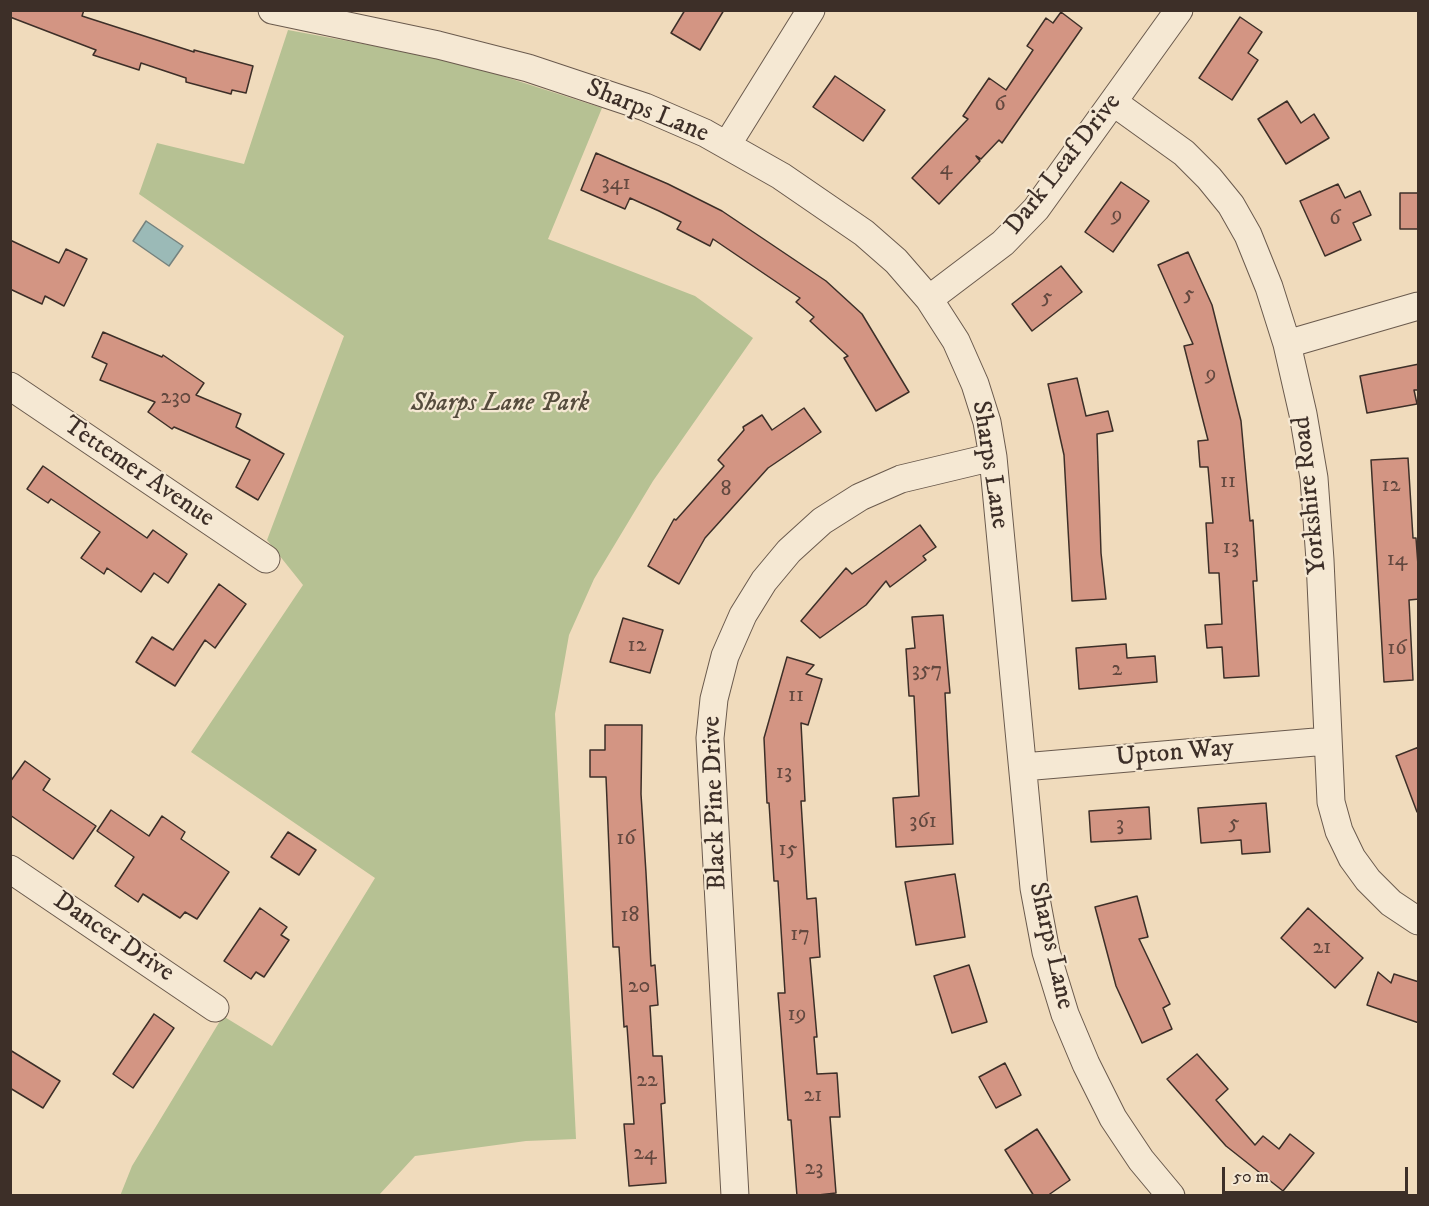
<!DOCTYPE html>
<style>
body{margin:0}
#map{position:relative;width:1429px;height:1206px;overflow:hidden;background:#f0dbbc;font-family:"IM FELL DW Pica",serif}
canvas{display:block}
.frame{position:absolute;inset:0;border:12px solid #3d2f28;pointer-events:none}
.scale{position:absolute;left:1222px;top:1167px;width:186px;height:27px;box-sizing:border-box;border:3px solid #3d2f28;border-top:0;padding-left:8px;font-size:18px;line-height:21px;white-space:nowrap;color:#3d2f28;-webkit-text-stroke:4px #f5e8d3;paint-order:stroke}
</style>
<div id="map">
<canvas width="1429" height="1206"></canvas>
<div class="frame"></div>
<div class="scale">50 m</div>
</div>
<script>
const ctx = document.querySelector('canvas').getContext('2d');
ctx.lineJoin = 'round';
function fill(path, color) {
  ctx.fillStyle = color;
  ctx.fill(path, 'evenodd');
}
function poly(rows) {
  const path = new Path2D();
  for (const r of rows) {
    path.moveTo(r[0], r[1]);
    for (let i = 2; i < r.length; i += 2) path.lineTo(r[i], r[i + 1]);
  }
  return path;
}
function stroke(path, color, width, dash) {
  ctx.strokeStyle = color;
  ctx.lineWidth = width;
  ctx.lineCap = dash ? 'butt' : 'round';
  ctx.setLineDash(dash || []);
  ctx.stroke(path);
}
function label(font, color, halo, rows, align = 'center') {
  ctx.font = font + ' "IM FELL DW Pica",serif';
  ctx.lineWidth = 4.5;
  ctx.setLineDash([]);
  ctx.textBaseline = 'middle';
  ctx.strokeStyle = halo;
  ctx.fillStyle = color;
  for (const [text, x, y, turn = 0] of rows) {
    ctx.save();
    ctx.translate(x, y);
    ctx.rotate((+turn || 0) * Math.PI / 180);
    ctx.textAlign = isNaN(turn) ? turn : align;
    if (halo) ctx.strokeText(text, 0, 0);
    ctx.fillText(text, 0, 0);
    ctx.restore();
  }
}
const green = poly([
 [288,30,456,61,602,108,548,239,695,296,753,338,653,481,594,579,569,635,555,714,576,1139,526,1141,415,1156,379,1195,120,1196,132,1166,223,1016,272,1046,375,878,191,752,303,585,267,540,344,336,139,194,157,143,244,164]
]);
const water = poly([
 [146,221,183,246,169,266,133,241,146,221]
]);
const building = poly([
 [10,10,84,10,82,16,194,52,194,50,253,66,246,93,232,90,231,94,186,82,186,78,141,63,139,70,93,55,96,50,10,17,10,10],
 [685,10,724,10,700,50,671,33,685,10],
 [1061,12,1082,28,1002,143,999,140,981,159,976,156,980,161,939,204,912,178,968,119,963,116,989,78,1006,90,1033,50,1027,46,1046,18,1053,23,1061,12],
 [1240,17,1262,32,1248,53,1258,60,1232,100,1199,78,1240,17],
 [835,76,885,110,863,141,813,107,835,76],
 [1287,101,1301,123,1314,114,1329,138,1286,164,1258,119,1287,101],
 [596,153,668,184,722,211,826,281,862,314,909,392,876,411,844,358,848,356,810,321,814,317,796,302,800,298,713,239,710,246,677,229,681,222,659,211,630,198,625,209,581,190,596,153],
 [1121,182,1149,201,1113,252,1085,232,1121,182],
 [1338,184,1345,198,1360,191,1371,215,1353,223,1361,240,1325,256,1300,201,1338,184],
 [1400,193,1419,193,1419,229,1400,229,1400,193],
 [10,240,59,263,66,249,87,259,64,306,45,296,42,304,10,289,10,240],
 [1188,252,1212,305,1241,421,1250,521,1253,520,1257,581,1253,581,1259,676,1224,678,1222,647,1207,648,1205,625,1222,624,1219,573,1209,573,1206,523,1213,523,1208,467,1200,467,1198,441,1208,440,1184,346,1193,344,1158,265,1188,252],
 [1061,266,1082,292,1032,331,1012,304,1061,266],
 [103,332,162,357,163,355,204,383,196,395,241,414,236,427,284,454,258,500,236,487,250,460,174,427,172,429,148,412,155,402,100,380,107,364,92,357,103,332],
 [1419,364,1419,390,1414,390,1417,404,1367,413,1360,376,1419,364],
 [1077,378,1086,416,1108,411,1113,431,1097,434,1101,553,1106,599,1072,601,1064,455,1048,384,1077,378],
 [804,408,821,432,768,468,705,538,679,584,648,566,674,519,676,520,724,466,718,460,744,430,743,427,762,415,772,430,804,408],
 [1408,458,1413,538,1416,538,1419,579,1419,599,1409,600,1413,680,1384,682,1371,460,1408,458],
 [43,466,147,538,153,530,187,554,168,583,154,573,141,592,107,568,104,574,81,558,100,532,51,499,48,503,27,489,43,466],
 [920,525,936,547,923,556,926,560,890,587,886,581,866,605,820,638,801,621,846,568,852,574,920,525],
 [219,584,246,604,215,648,205,640,175,686,136,662,152,637,173,650,219,584],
 [943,615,950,693,945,693,953,844,896,847,893,798,919,796,914,696,909,696,906,649,915,648,912,617,943,615],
 [623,618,663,630,650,673,610,662,623,618],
 [1126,644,1127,658,1155,656,1157,682,1079,689,1076,648,1126,644],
 [787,657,814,665,806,674,822,679,808,725,801,723,805,801,801,801,807,899,816,898,820,957,810,958,817,1037,814,1037,817,1074,837,1073,840,1117,830,1117,836,1193,809,1196,797,1196,791,1120,788,1120,778,993,785,993,778,881,774,881,769,803,767,803,764,738,787,657],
 [605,725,642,725,641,794,646,873,651,966,655,965,658,1005,650,1006,653,1056,662,1056,665,1103,661,1104,666,1183,629,1186,624,1124,634,1124,627,1026,624,1027,619,947,613,947,606,777,590,777,590,750,605,750,605,725],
 [1419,747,1419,811,1417,812,1396,756,1419,747],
 [25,761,50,779,43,790,96,826,73,859,10,815,10,782,25,761],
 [1266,803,1270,852,1242,854,1241,840,1201,843,1198,808,1266,803],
 [1149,807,1151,839,1091,842,1089,811,1149,807],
 [111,810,149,836,162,816,185,832,181,839,229,872,197,919,185,912,180,918,143,894,138,902,115,886,134,857,97,831,111,810],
 [288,832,316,850,299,875,271,857,288,832],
 [955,874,965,937,916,945,905,882,955,874],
 [1137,896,1148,937,1139,939,1170,1004,1163,1008,1172,1029,1142,1043,1116,986,1095,907,1137,896],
 [260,908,287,927,281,935,289,940,264,977,256,972,251,979,224,961,260,908],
 [1308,908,1363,958,1335,988,1281,938,1308,908],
 [969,965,987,1022,952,1033,934,976,969,965],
 [1378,972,1391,983,1394,974,1419,982,1419,1023,1367,1005,1378,972],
 [154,1014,174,1028,133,1088,113,1074,154,1014],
 [10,1050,60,1081,43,1108,10,1088,10,1050],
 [1197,1054,1228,1089,1216,1100,1255,1145,1263,1136,1279,1149,1290,1134,1314,1153,1283,1191,1226,1146,1167,1079,1197,1054],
 [1005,1063,1021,1095,996,1108,979,1077,1005,1063],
 [1037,1129,1070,1180,1047,1196,1034,1196,1005,1150,1037,1129]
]);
const street = poly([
 [272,10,438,45,528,68,645,107,705,133,781,176,864,233,896,261,929,299,956,341,975,384,987,422,993,457,1034,888,1046,952,1065,1014,1086,1064,1113,1118,1141,1160,1171,1196],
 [1113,102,1184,153,1209,178,1231,205,1248,235,1269,287,1287,344,1303,414,1314,478,1320,560,1331,802,1339,831,1352,858,1368,880,1391,903,1418,921],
 [727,145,811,10],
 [929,299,1003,243,1036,209,1179,10],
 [1287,344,1418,306],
 [10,386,266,559],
 [1023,767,1327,741],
 [10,869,215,1008],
 [735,1196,710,738,714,699,725,656,743,615,764,581,789,551,822,521,860,497,901,479,993,457]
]);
const numberNames = [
 ["6",1000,105],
 ["4",946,169],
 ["341",616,184],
 ["9",1117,216],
 ["6",1335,219],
 ["5",1189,295],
 ["5",1047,298],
 ["9",1211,375],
 ["230",176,398],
 ["11",1228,482],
 ["12",1391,486],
 ["8",726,490],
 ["13",1231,548],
 ["14",1397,560],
 ["12",637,646],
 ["16",1397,649],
 ["2",1117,670],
 ["357",927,671],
 ["11",796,696],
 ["13",784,773],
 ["361",923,822],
 ["5",1234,824],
 ["3",1120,825],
 ["16",626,839],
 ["15",788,850],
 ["18",630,916],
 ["17",800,935],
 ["21",1322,948],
 ["20",639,987],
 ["19",797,1015],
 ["22",647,1081],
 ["21",813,1096],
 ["24",645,1154],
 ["23",814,1169]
];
const streetNames = [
 ["Sharps Lane",647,112,22],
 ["Dark Leaf Drive",1064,165,-52],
 ["Sharps Lane",989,465,81],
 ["Tettemer Avenue",138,473,34],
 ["Yorkshire Road",1311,495,-96],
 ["Upton Way",1175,754,-5],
 ["Black Pine Drive",716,803,-92],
 ["Dancer Drive",113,938,34],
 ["Sharps Lane",1050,946,77]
];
const parkNames = [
 ["Sharps Lane Park",500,405]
];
fill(green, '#b6c193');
fill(water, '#9bbab7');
stroke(water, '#75827e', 1.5);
fill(building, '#d39583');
stroke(building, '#3d2f28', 1.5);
stroke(street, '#6a5a4d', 29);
stroke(street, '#f5e8d3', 27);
label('22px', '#62483f', null, numberNames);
label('26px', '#3d2f28', '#f5e8d3', streetNames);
label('italic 26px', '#554c3d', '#f5e8d3', parkNames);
</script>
